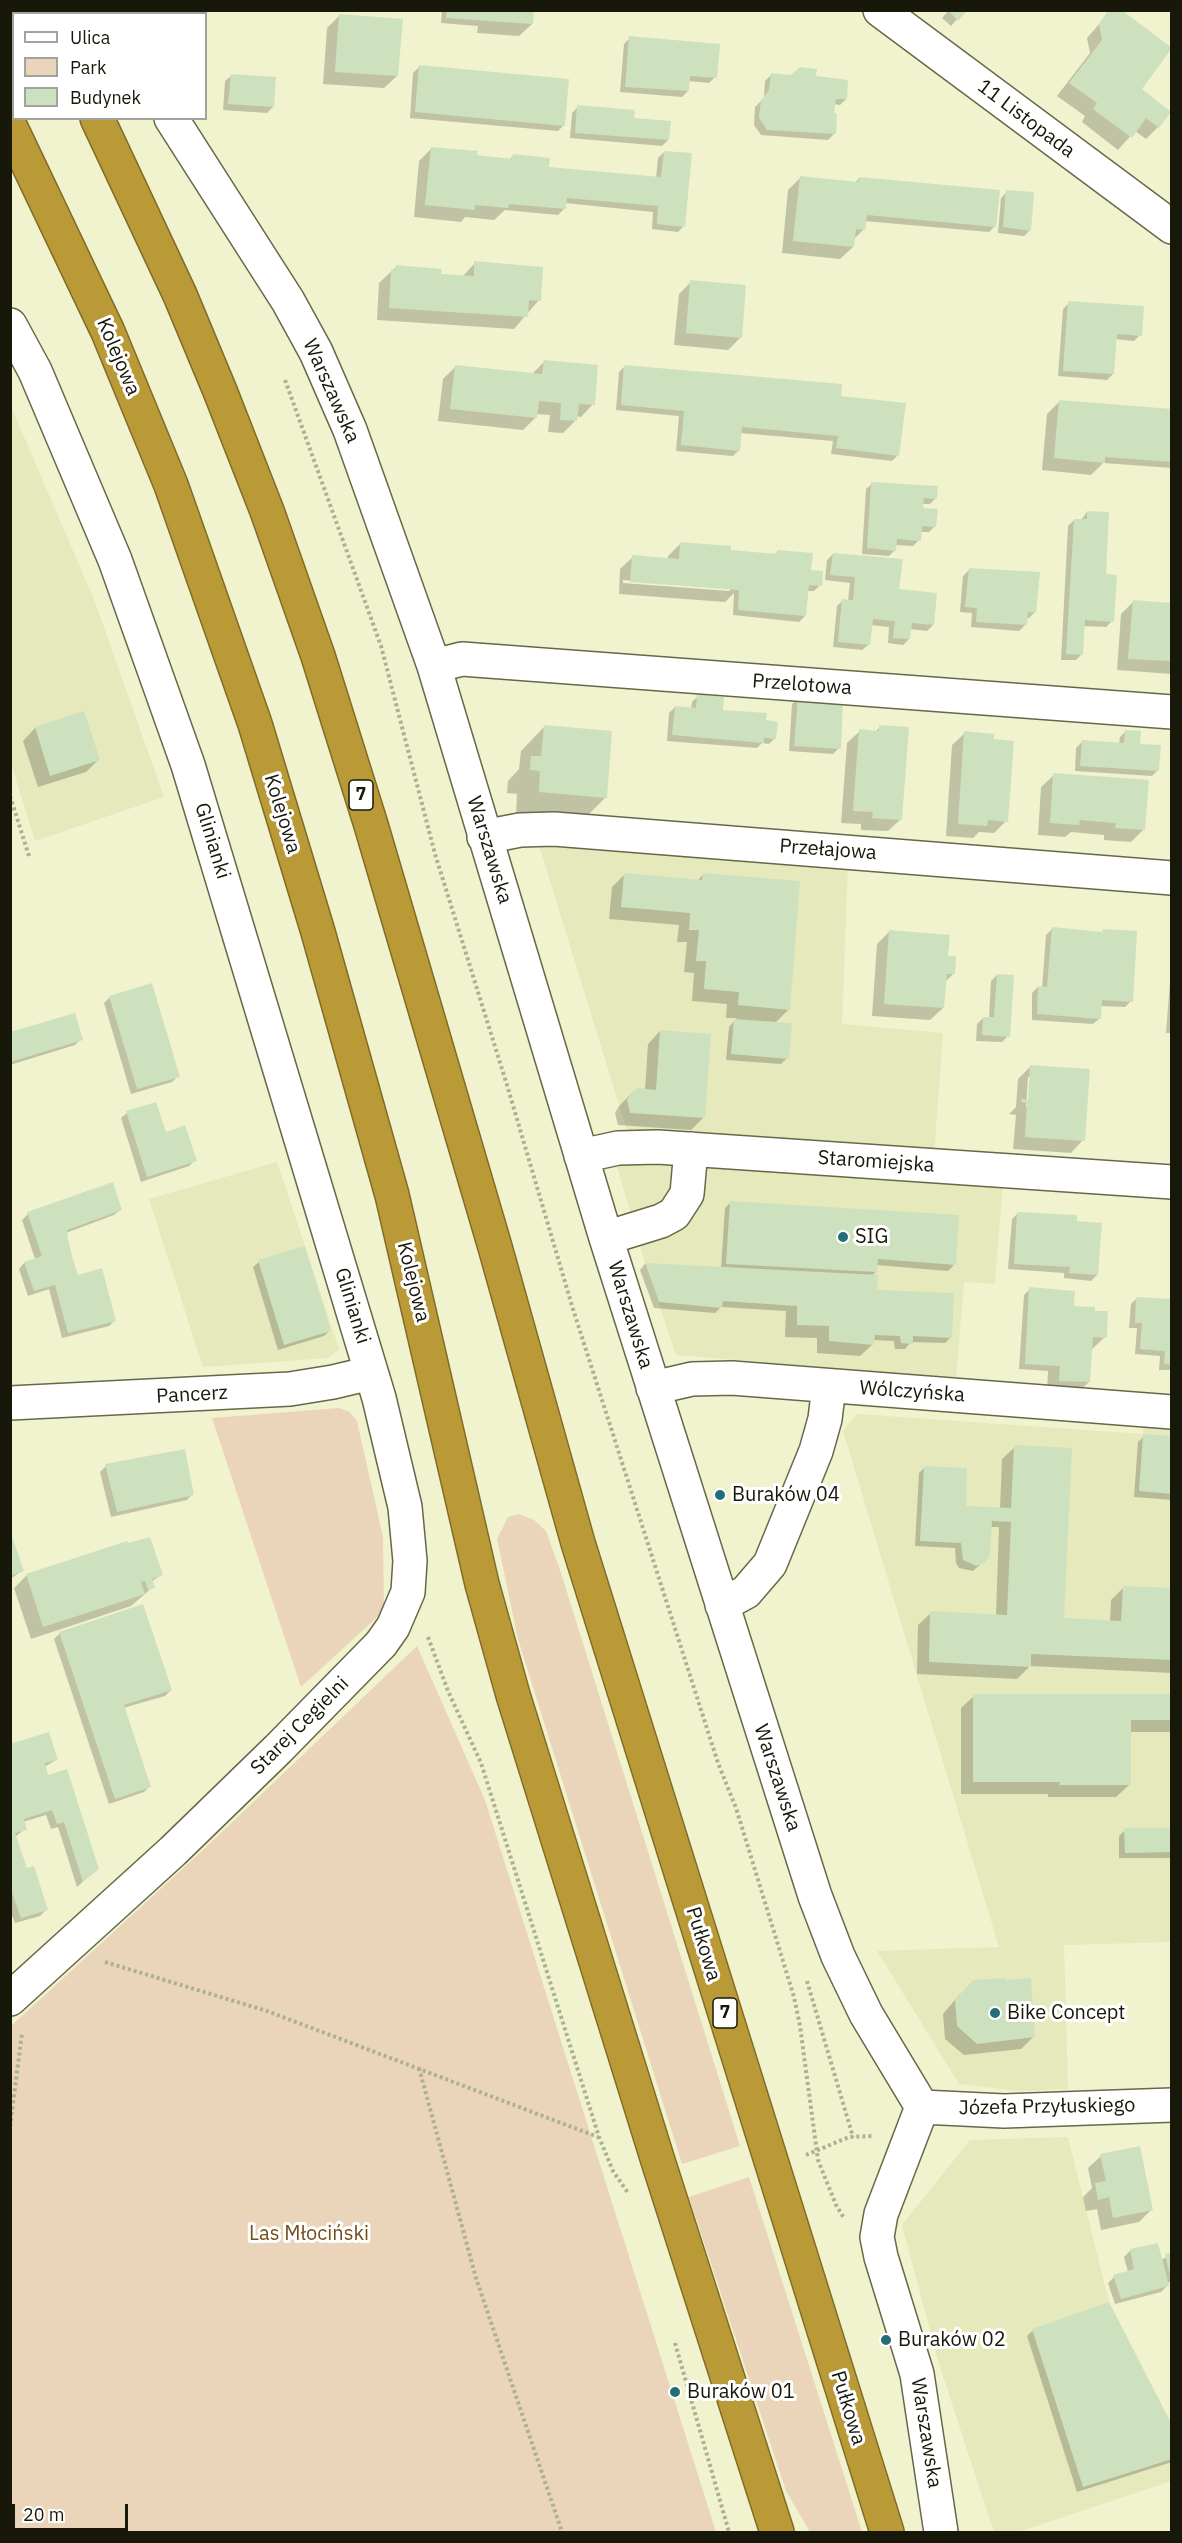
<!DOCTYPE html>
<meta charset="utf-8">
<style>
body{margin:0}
#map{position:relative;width:1182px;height:2543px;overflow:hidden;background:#f0f3ce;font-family:"IBM Plex Sans",sans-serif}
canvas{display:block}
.frame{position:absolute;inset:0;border:12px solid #17180a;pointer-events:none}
.legend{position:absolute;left:12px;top:12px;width:195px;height:108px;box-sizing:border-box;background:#fff;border:2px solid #a2a39d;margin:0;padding:8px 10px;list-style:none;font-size:18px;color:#17180a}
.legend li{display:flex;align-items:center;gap:12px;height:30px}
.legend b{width:30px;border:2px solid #a2a39d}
.scale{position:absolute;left:12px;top:2504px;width:116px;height:27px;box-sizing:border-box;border:3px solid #17180a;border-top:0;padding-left:8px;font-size:18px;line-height:21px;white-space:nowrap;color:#17180a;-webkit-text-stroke:4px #fff;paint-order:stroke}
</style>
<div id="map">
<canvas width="1182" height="2543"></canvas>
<div class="frame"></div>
<ul class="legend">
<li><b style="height:8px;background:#fff"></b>Ulica</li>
<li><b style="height:16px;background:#ead5ba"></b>Park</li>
<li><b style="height:16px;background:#cee1be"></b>Budynek</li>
</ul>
<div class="scale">20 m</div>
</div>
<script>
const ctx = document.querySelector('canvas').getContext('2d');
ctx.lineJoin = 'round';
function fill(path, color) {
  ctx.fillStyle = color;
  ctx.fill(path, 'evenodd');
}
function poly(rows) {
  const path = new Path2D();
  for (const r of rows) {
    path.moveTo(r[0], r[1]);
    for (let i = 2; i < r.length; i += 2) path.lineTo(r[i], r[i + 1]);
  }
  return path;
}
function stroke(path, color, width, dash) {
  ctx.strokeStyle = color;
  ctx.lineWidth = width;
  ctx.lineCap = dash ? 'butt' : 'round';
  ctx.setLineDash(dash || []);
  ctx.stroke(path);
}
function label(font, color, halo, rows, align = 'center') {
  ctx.font = font + ' "IBM Plex Sans",sans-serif';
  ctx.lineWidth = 6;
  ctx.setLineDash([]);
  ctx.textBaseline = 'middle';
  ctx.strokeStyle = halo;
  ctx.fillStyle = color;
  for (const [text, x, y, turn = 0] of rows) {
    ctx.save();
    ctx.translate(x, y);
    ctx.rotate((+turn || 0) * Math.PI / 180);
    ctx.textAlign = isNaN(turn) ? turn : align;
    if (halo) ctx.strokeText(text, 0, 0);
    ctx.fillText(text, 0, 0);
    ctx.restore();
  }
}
const built = poly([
 [10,404,95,602,164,797,35,841,11,763],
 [539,845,848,866,842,1024,943,1033,934,1155,628,1134],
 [614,1156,1003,1182,995,1284,964,1282,956,1378,676,1355,645,1263],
 [277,1162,339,1349,328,1358,203,1367,149,1199],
 [857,1414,1143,1434,1143,1427,1171,1429,1171,1942,1064,1945,1068,2089,1018,2091,959,2084,877,1951,999,1947,843,1431],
 [1068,2137,1109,2302,1171,2425,1171,2481,1018,2532,994,2532,939,2364,902,2225,970,2140]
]);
const green = poly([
 [339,1408,350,1412,357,1421,383,1537,384,1611,301,1687,212,1418],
 [519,1514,534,1520,546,1531,561,1573,740,2146,682,2164,518,1639,497,1539,508,1517],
 [417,1646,485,1800,716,2532,11,2532,11,2026,203,1850],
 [749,2177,862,2532,810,2532,786,2491,689,2197]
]);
const shadow = poly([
 [442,10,533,10,532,24,519,36,477,33,478,26,441,23],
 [949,10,965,10,951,26,942,18],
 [1108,14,1158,127,1146,139,1135,131,1118,150,1082,122,1085,116,1057,96,1090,53,1087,38],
 [340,15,397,76,384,88,323,84,327,28],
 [630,38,715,77,709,83,688,81,688,91,682,97,620,92,624,44],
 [419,67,564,125,558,131,410,118,413,73],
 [771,75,814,78,846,99,840,105,833,104,834,134,828,140,761,135,754,125,755,107,764,98,765,81],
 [231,76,273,107,267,113,223,110,225,81],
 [578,107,633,120,668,140,662,146,570,138,572,113],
 [432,148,476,157,509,160,513,156,548,168,656,178,658,158,664,152,684,226,678,232,652,229,653,212,565,203,564,209,558,215,505,210,494,220,465,217,461,222,414,217,419,161],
 [800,178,855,183,859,178,995,226,989,232,864,221,864,229,854,239,853,247,840,259,782,253,788,190],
 [1007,192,1030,230,1024,236,998,233,1001,198],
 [475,263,539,300,514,329,377,320,379,283,396,267,440,275,462,277],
 [691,282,741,337,728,350,674,345,679,294],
 [1069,303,1140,335,1134,341,1115,339,1113,374,1107,380,1058,376,1063,309],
 [544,362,593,404,581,417,576,416,576,420,563,433,548,432,550,415,536,414,536,417,523,430,438,421,443,379,456,366,532,374],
 [625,366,840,397,898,455,892,461,831,454,833,441,740,433,739,450,733,456,676,451,679,416,616,410,619,372],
 [1060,401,1172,411,1172,468,1103,463,1091,475,1042,470,1047,414],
 [872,484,936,498,930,504,922,504,922,509,935,526,929,532,920,532,919,540,913,546,895,545,895,550,889,556,862,554,866,489],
 [1087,512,1104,576,1112,621,1106,627,1083,626,1082,654,1076,660,1061,660,1068,526,1074,520,1081,520],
 [681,543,729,552,773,556,778,551,809,571,820,585,814,591,807,591,805,616,799,622,733,615,734,593,725,602,619,594,620,569,633,557,668,559,668,556],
 [623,580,732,588,729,591,623,583],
 [833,554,897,590,933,625,927,631,910,629,909,639,903,645,888,643,889,627,870,625,868,645,862,650,833,647,837,606,843,600,848,601,850,583,825,580,827,560],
 [969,570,1035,612,1029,618,1026,618,1025,625,1019,631,971,627,972,613,960,612,963,576],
 [1133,602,1172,604,1172,674,1117,670,1121,614],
 [698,696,722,711,765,722,775,738,769,744,762,743,757,748,667,741,669,713,675,707,691,709,692,702],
 [798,698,839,748,833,754,789,751,792,704],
 [544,727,606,797,582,821,516,815,517,794,507,793,508,781,519,769,521,751],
 [880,727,901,819,888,831,861,830,861,824,841,823,847,743,860,731,875,732],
 [35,728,98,760,86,772,38,787,23,741],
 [1126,731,1158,770,1152,776,1075,771,1076,748,1082,742,1119,744,1120,737],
 [965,733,1006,821,994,833,979,832,973,838,946,836,952,745],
 [1054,775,1144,829,1131,842,1104,840,1104,835,1071,832,1065,837,1038,835,1041,787],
 [704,874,789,1009,774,1024,787,1058,781,1064,726,1060,729,1027,737,1018,726,1018,727,1004,692,1001,694,973,684,972,687,942,677,942,679,925,609,919,612,887,624,875,697,881],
 [1052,929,1101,933,1104,930,1131,1001,1125,1007,1100,1006,1099,1019,1093,1024,1032,1020,1032,993,1038,987,1042,988,1046,935],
 [890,931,954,973,945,982,943,1008,930,1020,872,1016,877,944],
 [1172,955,1172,1033,1166,1033],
 [997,975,1008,1036,1002,1042,976,1041,977,1024,983,1018,989,1018,991,981],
 [110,997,178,1076,172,1082,131,1094,104,1003],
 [660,1031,703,1118,691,1130,618,1125,615,1113,619,1106,632,1093,645,1090,648,1044],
 [10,1033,81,1039,75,1045,10,1065],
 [1031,1066,1083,1140,1071,1153,1013,1149,1016,1115,1009,1114,1016,1107,1018,1079],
 [1028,1077,1031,1077,1029,1107,1026,1107],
 [127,1113,165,1134,195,1160,189,1166,141,1182,121,1118],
 [731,1202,954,1265,948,1271,876,1265,876,1272,871,1276,875,1291,951,1337,945,1343,911,1342,905,1349,895,1349,894,1341,873,1340,873,1344,860,1356,817,1353,817,1338,785,1337,786,1311,721,1307,715,1313,654,1308,640,1270,645,1264,721,1269,725,1208],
 [120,1210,114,1215,66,1233,77,1277,115,1320,109,1326,62,1338,49,1289,28,1296,19,1269,24,1263,35,1259,22,1220,28,1214],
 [1018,1213,1075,1223,1097,1275,1091,1281,1064,1278,1064,1273,1008,1269,1012,1219],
 [259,1262,330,1330,324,1336,278,1350,253,1267],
 [1030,1289,1073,1307,1105,1337,1091,1350,1089,1382,1076,1394,1047,1393,1048,1371,1019,1369,1024,1295],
 [1137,1298,1172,1301,1172,1370,1159,1370,1160,1356,1135,1354,1137,1328,1129,1328,1131,1304],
 [1144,1436,1172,1438,1172,1500,1134,1497,1138,1442],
 [1015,1447,1062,1619,1110,1622,1111,1600,1124,1587,1172,1589,1172,1673,1030,1666,1017,1679,917,1674,918,1625,931,1613,996,1616,999,1527,990,1527,985,1560,973,1571,959,1568,956,1563,955,1548,915,1546,919,1473,925,1467,965,1508,1000,1509,1002,1459],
 [106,1466,192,1494,187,1500,111,1517,100,1472],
 [10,1534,22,1571,10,1579],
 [126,1543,161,1575,151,1582,153,1587,131,1606,31,1639,14,1588,26,1576],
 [60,1633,171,1690,165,1696,123,1708,150,1786,144,1792,109,1804,54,1639],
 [974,1696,1172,1696,1172,1732,1129,1732,1129,1785,1116,1797,1048,1797,1048,1794,961,1794,961,1708],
 [10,1745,56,1760,44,1767,91,1874,77,1887,58,1827,51,1829,46,1815,23,1822,25,1829,15,1837,26,1870,46,1910,40,1916,15,1923,10,1910],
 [1172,1829,1172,1858,1119,1858,1119,1836,1125,1830],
 [960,1994,1033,2037,1021,2049,964,2055,945,2039,943,2014],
 [1101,2156,1152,2209,1139,2222,1101,2230,1097,2209,1086,2211,1083,2197,1092,2188,1088,2168],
 [1130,2251,1161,2260,1172,2254,1172,2282,1166,2283,1167,2286,1161,2292,1115,2304,1108,2283,1114,2277,1128,2272,1124,2257],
 [1033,2330,1172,2428,1172,2462,1077,2492,1027,2336]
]);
const building = poly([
 [447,10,534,10,533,24,446,18],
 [948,10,968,10,958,21],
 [1123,11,1172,48,1142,89,1171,112,1159,128,1146,118,1132,138,1093,109,1097,103,1069,83,1102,40,1099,24,1107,12],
 [339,14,403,19,398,76,335,72],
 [629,36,720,44,717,78,690,76,689,91,625,87],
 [419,65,569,79,565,126,415,112],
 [800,67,817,69,816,76,848,80,847,99,836,99,834,113,837,114,836,134,767,130,759,118,761,100,769,90,771,73,791,75],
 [231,74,276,77,274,107,228,104],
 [577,105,635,110,634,118,671,121,669,140,575,133],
 [431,147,478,151,477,155,512,159,513,154,550,158,549,167,661,177,664,151,692,153,685,227,657,224,658,206,567,198,566,209,509,204,508,208,475,205,475,210,425,205],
 [800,176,858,182,859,177,1000,190,996,227,867,215,865,230,856,229,854,247,793,241],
 [1006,190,1034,192,1031,231,1003,227],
 [474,261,543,267,541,301,529,300,528,317,389,308,391,269,395,270,396,265,442,269,441,274,474,276],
 [690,280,746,285,742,338,686,333],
 [1068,301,1144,306,1142,336,1117,334,1114,374,1063,371],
 [544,360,598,365,595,405,579,404,577,421,560,420,561,403,539,401,537,418,450,409,455,365,542,374],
 [624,365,842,384,841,396,906,403,899,456,836,448,838,436,742,427,740,451,681,445,684,411,621,405],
 [1059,400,1172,409,1172,462,1105,457,1105,463,1054,458],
 [871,482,938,486,937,499,924,498,923,508,938,509,936,527,922,526,921,541,897,539,896,551,867,548],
 [1087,511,1109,512,1106,574,1117,575,1114,622,1085,620,1083,655,1066,654,1074,519,1087,519],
 [680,542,731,546,731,550,777,554,777,550,813,553,811,570,823,571,822,586,809,585,806,616,738,610,739,590,630,582,632,555,679,559],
 [833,553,903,559,899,589,937,593,934,625,912,623,910,639,893,638,895,621,873,619,870,645,838,642,842,599,853,600,855,577,830,575],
 [969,568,1040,572,1036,613,1028,612,1027,625,976,622,977,608,965,607],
 [1133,600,1172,603,1172,661,1128,659],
 [697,694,724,697,723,710,767,713,766,720,778,722,776,739,764,738,764,743,672,735,675,706,696,708],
 [798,697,843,700,841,749,794,746],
 [84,711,100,760,50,776,35,727],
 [544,725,612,731,607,798,539,792,540,771,530,770,531,756,541,756],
 [879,725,909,727,902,820,872,818,873,812,853,811,859,729,879,731],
 [1125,730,1141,731,1140,744,1161,745,1159,771,1080,766,1082,740,1124,743],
 [964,731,994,734,994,739,1014,741,1008,822,988,820,987,826,958,824],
 [1053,773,1149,780,1145,830,1115,828,1116,823,1080,820,1079,825,1050,823],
 [624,873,702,880,703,873,800,881,790,1010,738,1005,739,992,704,989,706,961,696,961,699,930,689,930,690,913,621,907],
 [1052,927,1103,932,1103,929,1137,931,1133,1002,1102,1000,1101,1019,1037,1014,1038,986,1047,987],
 [889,930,950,935,948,956,956,956,955,974,947,974,944,1008,884,1004],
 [997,974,1014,975,1010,1037,982,1035,983,1017,994,1017],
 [152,983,180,1077,137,1089,109,996],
 [75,1013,83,1040,10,1062,10,1032],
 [734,1019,792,1023,789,1059,731,1054],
 [660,1030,711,1034,705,1118,630,1113,627,1100,632,1092,638,1088,656,1090],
 [1030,1065,1090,1069,1085,1141,1025,1137,1027,1103,1021,1102,1021,1099,1028,1100],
 [156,1102,166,1132,185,1125,197,1161,147,1177,126,1111],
 [113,1182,122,1210,67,1230,69,1247,78,1275,102,1268,116,1321,68,1333,55,1285,34,1291,24,1262,42,1256,27,1212],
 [730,1201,959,1215,956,1265,878,1259,877,1272,726,1264],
 [1017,1212,1077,1215,1077,1221,1102,1223,1098,1275,1069,1273,1070,1267,1014,1264],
 [305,1246,331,1331,284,1345,258,1260],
 [645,1263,878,1275,877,1290,954,1293,952,1338,913,1336,913,1344,901,1343,900,1336,875,1335,874,1345,829,1341,829,1326,797,1325,797,1306,723,1301,722,1308,659,1302],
 [1029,1287,1075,1291,1074,1306,1095,1307,1095,1311,1108,1311,1107,1338,1093,1337,1090,1382,1059,1381,1060,1366,1025,1364],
 [1136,1297,1172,1299,1172,1365,1164,1364,1165,1351,1140,1349,1142,1323,1135,1323],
 [1143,1434,1172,1436,1172,1494,1139,1491],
 [1014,1445,1072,1448,1064,1618,1121,1621,1123,1586,1172,1588,1172,1660,1031,1654,1031,1667,929,1662,930,1611,1007,1615,1011,1522,992,1521,990,1555,984,1563,976,1566,963,1560,961,1543,920,1541,924,1466,967,1468,966,1506,1011,1508],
 [185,1449,194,1495,117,1512,105,1464],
 [10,1531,24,1571,10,1576],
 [150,1537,163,1575,152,1579,155,1588,148,1590,145,1581,141,1582,145,1594,43,1627,26,1574,127,1541,128,1543],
 [143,1604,172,1690,124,1705,151,1787,115,1799,59,1632],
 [973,1694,1172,1694,1172,1720,1131,1720,1131,1785,1059,1785,1060,1782,973,1782],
 [49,1732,58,1760,45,1763,48,1775,67,1769,99,1869,83,1882,64,1822,57,1824,52,1810,24,1819,27,1830,15,1833,27,1868,34,1866,48,1910,21,1918,10,1887,10,1744],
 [1124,1828,1172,1828,1172,1852,1125,1853],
 [1006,1978,1006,1980,1031,1978,1035,2037,977,2044,957,2026,955,2000,973,1980],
 [1140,2146,1153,2210,1113,2218,1109,2197,1098,2200,1095,2183,1106,2181,1100,2154],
 [1158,2243,1169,2286,1121,2299,1113,2275,1134,2269,1130,2249],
 [1172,2252,1172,2279,1171,2279,1165,2254],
 [1109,2302,1172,2425,1172,2459,1083,2487,1032,2329]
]);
const path = poly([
 [160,10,161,14],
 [285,380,381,646,435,854,507,1085,572,1306,718,1763,736,1808,794,1997,800,2026,818,2160,836,2205,844,2218],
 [10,796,29,856],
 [428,1637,448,1691,481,1763,599,2137,613,2171,628,2193],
 [105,1962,267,2011,598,2137],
 [807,1981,853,2137],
 [419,2068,476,2278,562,2532],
 [10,2127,22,2033],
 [806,2155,849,2137,872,2136],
 [675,2343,729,2532]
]);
const minor = poly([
 [114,10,115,14],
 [880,10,1172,227],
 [171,118,288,301,316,352,350,430,434,666,606,1238,815,1896,838,1956,866,2014,922,2107],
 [10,325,35,371,115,560,188,765,379,1398,405,1507,410,1561,408,1592,393,1627,381,1644,278,1749,173,1851,10,1999],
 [434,666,462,659,1172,712],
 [484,837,520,830,554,829,1172,878],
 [581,1156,618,1148,658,1147,1172,1182],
 [606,1238,661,1221,674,1214,687,1194,691,1149],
 [653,1388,692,1379,732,1378,1172,1412],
 [10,1403,290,1389,333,1382,371,1373],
 [722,1605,746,1592,770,1564,816,1451,825,1419,829,1386],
 [922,2107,881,2214,877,2237,881,2257,917,2374,941,2532],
 [922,2107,1004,2111,1172,2105]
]);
const highway = poly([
 [41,10,42,14],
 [97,118,180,295,220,391,267,511,318,656,371,825,495,1247,578,1543,887,2532],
 [10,126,108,332,171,485,255,724,318,932,392,1195,482,1584,513,1695,658,2161,777,2532]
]);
const markers = [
 [843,1237,6,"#236d77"],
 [720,1495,6,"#236d77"],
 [995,2013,6,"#236d77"],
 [886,2340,6,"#236d77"],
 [675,2392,6,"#236d77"]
];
const shields = [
 [361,795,24],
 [725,2013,24]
];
const shieldNames = [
 ["7",361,795],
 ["7",725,2013]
];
const streetNames = [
 ["11 Listopada",1026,119,37],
 ["Kolejowa",118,357,67],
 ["Warszawska",331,391,66],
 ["Przelotowa",802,685,4],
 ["Kolejowa",282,814,73],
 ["Glinianki",212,841,73],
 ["Warszawska",489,850,73],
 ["Przełajowa",828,850,4],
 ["Staromiejska",876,1162,4],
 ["Kolejowa",413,1282,76],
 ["Glinianki",352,1306,73],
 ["Warszawska",630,1315,73],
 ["Wólczyńska",912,1392,4],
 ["Pancerz",192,1395,-3],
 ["Starej Cegielni",300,1726,-45],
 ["Warszawska",777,1778,72],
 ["Pułkowa",703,1944,73],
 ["Józefa Przyłuskiego",1047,2107,-1],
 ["Pułkowa",848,2408,73],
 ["Warszawska",926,2433,81]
];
const poiNames = [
 ["SIG",855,1237],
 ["Buraków 04",732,1495],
 ["Bike Concept",1007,2013],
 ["Buraków 02",898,2340],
 ["Buraków 01",687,2392]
];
const parkNames = [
 ["Las Młociński",309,2234]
];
fill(built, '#e5e9bc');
fill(green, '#ead5ba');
fill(shadow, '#0003');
fill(building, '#cee1be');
stroke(minor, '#666848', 36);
stroke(highway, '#806c27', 36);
stroke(path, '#adb092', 4, [3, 3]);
stroke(minor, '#fff', 33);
stroke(highway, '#b99a36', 33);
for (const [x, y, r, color] of markers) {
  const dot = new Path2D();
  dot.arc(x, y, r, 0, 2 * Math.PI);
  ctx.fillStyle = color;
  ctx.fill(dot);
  stroke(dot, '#fff', 2);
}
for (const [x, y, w] of shields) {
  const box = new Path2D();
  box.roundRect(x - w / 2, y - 15, w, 30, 4.5);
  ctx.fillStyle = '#fff';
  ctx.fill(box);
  stroke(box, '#17180a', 1.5);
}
label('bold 18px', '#17180a', null, shieldNames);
label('20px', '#17180a', '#fff', streetNames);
label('20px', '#17180a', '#fff', poiNames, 'left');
label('20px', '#724f1c', '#fff', parkNames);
</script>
